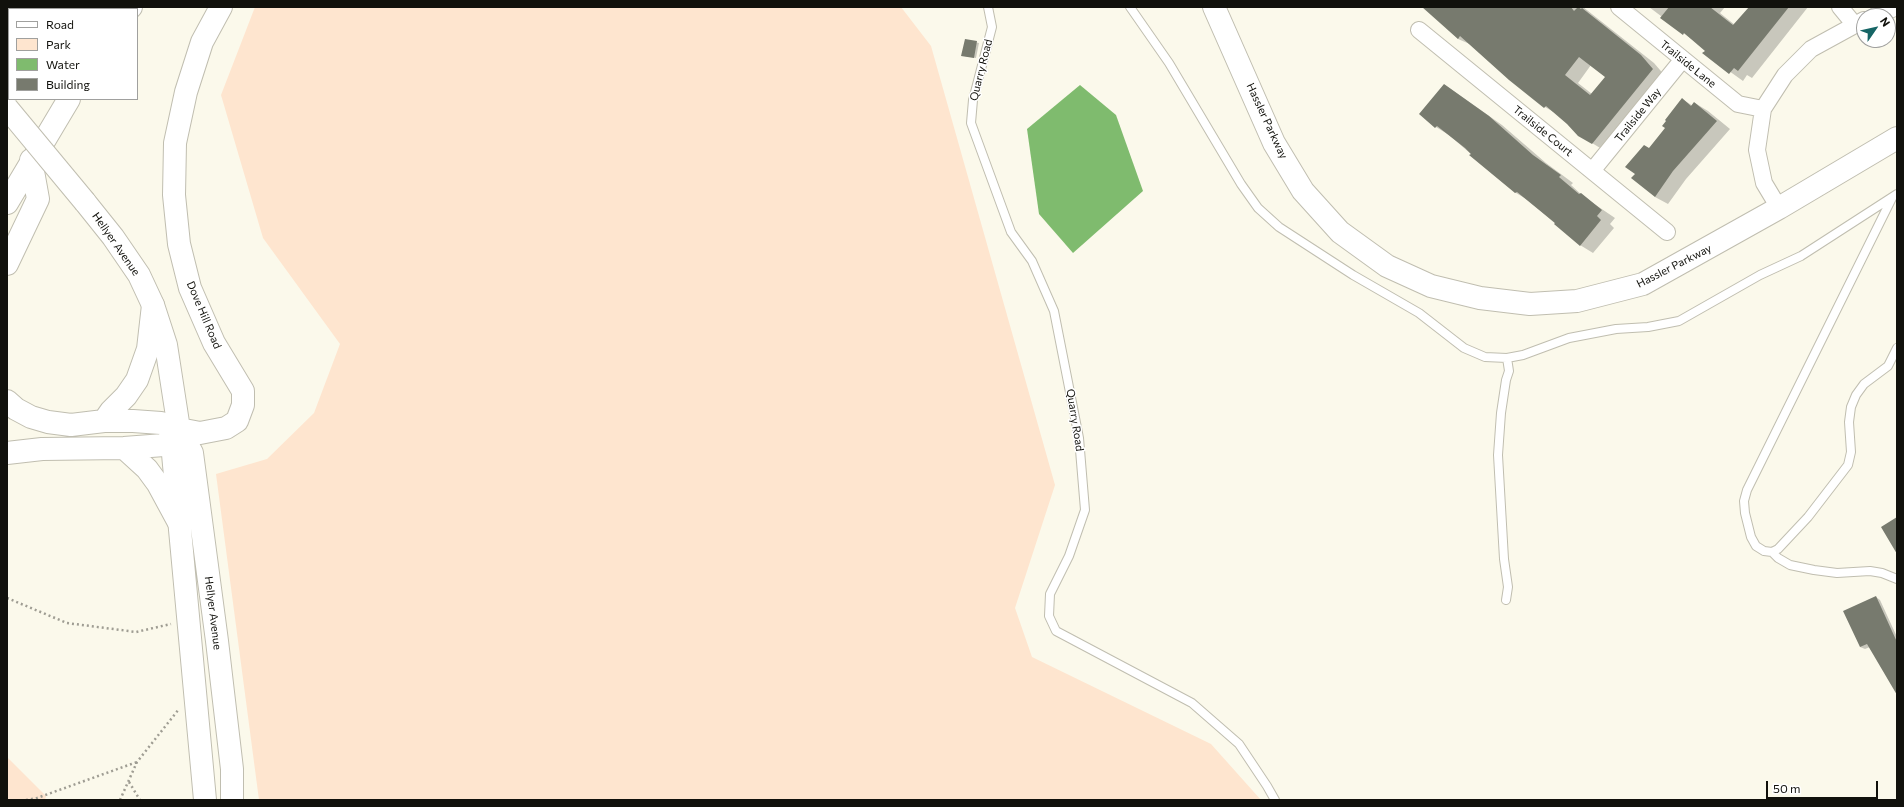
<!DOCTYPE html>
<style>
body{margin:0}
#map{position:relative;width:1904px;height:807px;overflow:hidden;background:#fbf9eb;font-family:Commissioner,sans-serif}
canvas{display:block}
.frame{position:absolute;inset:0;border:8px solid #11110c;pointer-events:none}
.legend{position:absolute;left:8px;top:8px;width:130px;height:92px;box-sizing:border-box;background:#fff;border:1px solid #a0a09e;margin:0;padding:5px 7px;list-style:none;font-size:12px;color:#11110c}
.legend li{display:flex;align-items:center;gap:8px;height:20px}
.legend b{width:20px;border:1px solid #a0a09e}
.north{position:absolute;left:1856px;top:8px;width:40px;height:40px;box-sizing:border-box;background:#fff;border:1px solid #a0a09e;border-radius:50%;rotate:56deg;font-size:11px;font-weight:700;line-height:16px;text-align:center;color:#11110c}
.north::after{content:'';display:block;margin:auto;width:14px;height:18px;background:#166565;clip-path:polygon(50% 0,100% 100%,50% 72%,0 100%)}
.scale{position:absolute;left:1766px;top:781px;width:112px;height:18px;box-sizing:border-box;border:2px solid #11110c;border-top:0;padding-left:5px;font-size:12px;line-height:14px;white-space:nowrap;color:#11110c;-webkit-text-stroke:3px #fff;paint-order:stroke}
</style>
<div id="map">
<canvas width="1904" height="807"></canvas>
<div class="frame"></div>
<ul class="legend">
<li><b style="height:5px;background:#fff"></b>Road</li>
<li><b style="height:11px;background:#fee5cf"></b>Park</li>
<li><b style="height:11px;background:#7fbb6e"></b>Water</li>
<li><b style="height:11px;background:#777a6e"></b>Building</li>
</ul>
<div class="north">N</div>
<div class="scale">50 m</div>
</div>
<script>
const ctx = document.querySelector('canvas').getContext('2d');
ctx.lineJoin = 'round';
function fill(path, color) {
  ctx.fillStyle = color;
  ctx.fill(path, 'evenodd');
}
function poly(rows) {
  const path = new Path2D();
  for (const r of rows) {
    path.moveTo(r[0], r[1]);
    for (let i = 2; i < r.length; i += 2) path.lineTo(r[i], r[i + 1]);
  }
  return path;
}
function stroke(path, color, width, dash) {
  ctx.strokeStyle = color;
  ctx.lineWidth = width;
  ctx.lineCap = dash ? 'butt' : 'round';
  ctx.setLineDash(dash || []);
  ctx.stroke(path);
}
function label(font, color, halo, rows, align = 'center') {
  ctx.font = font + ' Commissioner,sans-serif';
  ctx.lineWidth = 3;
  ctx.setLineDash([]);
  ctx.textBaseline = 'middle';
  ctx.strokeStyle = halo;
  ctx.fillStyle = color;
  for (const [text, x, y, turn = 0] of rows) {
    ctx.save();
    ctx.translate(x, y);
    ctx.rotate((+turn || 0) * Math.PI / 180);
    ctx.textAlign = isNaN(turn) ? turn : align;
    if (halo) ctx.strokeText(text, 0, 0);
    ctx.fillText(text, 0, 0);
    ctx.restore();
  }
}
const green = poly([
 [255,7,901,7,931,46,1055,485,1015,608,1032,657,1211,744,1261,800,259,800,216,474,267,459,314,413,340,344,263,238,221,95],
 [7,757,46,796,45,800,7,800]
]);
const water = poly([
 [1080,85,1116,115,1143,191,1073,253,1039,214,1027,129]
]);
const shadow = poly([
 [1436,7,1583,7,1654,63,1666,77,1605,151,1592,143,1557,114,1545,107,1472,45,1458,39,1446,28,1447,27],
 [1591,65,1606,77,1592,94,1578,83],
 [1649,7,1725,7,1720,13,1735,25,1749,8,1748,7,1808,7,1752,78,1747,75,1743,81,1704,53,1706,50],
 [965,40,979,43,976,58,964,56],
 [1445,85,1502,125,1546,163,1573,183,1571,185,1584,197,1615,218,1610,224,1614,228,1593,253,1580,245,1528,200,1516,193,1449,135,1436,127],
 [1682,99,1693,106,1695,103,1708,111,1730,129,1686,179,1668,204,1655,197,1650,149,1667,128],
 [1876,597,1880,600,1897,637,1897,694,1870,647,1865,649,1860,647]
]);
const building = poly([
 [1422,7,1571,7,1574,11,1578,7,1581,9,1582,8,1601,23,1641,55,1653,69,1592,144,1578,136,1567,124,1546,106,1544,108,1509,80,1460,36,1458,39],
 [1579,57,1605,77,1590,95,1565,75],
 [1669,7,1710,7,1733,25,1749,7,1789,7,1738,71,1734,68,1729,74,1702,53,1705,51,1684,33,1683,35,1660,18],
 [965,39,977,41,974,58,961,56],
 [1444,84,1489,116,1533,155,1561,175,1559,177,1579,194,1581,193,1602,210,1597,216,1601,220,1580,246,1554,224,1555,223,1517,192,1515,193,1469,155,1471,154,1465,148,1437,126,1435,128,1419,114],
 [1682,98,1691,106,1694,102,1717,121,1673,171,1655,197,1631,178,1635,174,1625,167,1644,145,1649,148,1665,128,1662,126,1666,121,1665,120],
 [1897,517,1897,554,1881,527],
 [1876,596,1897,642,1897,695,1867,644,1860,647,1843,611]
]);
const path = poly([
 [7,598,67,623,136,632,171,624],
 [129,782,140,800],
 [26,800,37,798,137,762],
 [120,800,137,762,179,709]
]);
const lane = poly([
 [988,7,992,27,973,100,971,123,1011,232,1032,261,1054,311,1079,438,1085,510,1069,556,1050,594,1049,616,1056,631,1192,703,1239,744,1267,786,1275,800],
 [1130,7,1169,63,1241,184,1258,208,1279,227,1353,275,1419,313,1464,348,1485,357,1507,358,1523,355,1569,338,1616,329,1648,327,1679,321,1760,275,1801,256,1897,194],
 [1892,198,1747,490,1744,501,1745,513,1751,537,1756,546,1764,551,1772,552,1778,549,1808,517,1848,465,1851,452,1849,422,1851,407,1856,395,1864,384,1888,366,1897,348],
 [1772,552,1778,558,1790,565,1814,570,1837,573,1870,571,1882,573,1897,579],
 [1506,600,1508,587,1504,559,1498,455,1501,413,1506,380,1509,371,1507,358]
]);
const street = poly([
 [1619,7,1738,104,1763,109],
 [1840,7,1854,24],
 [1875,16,1897,7],
 [1419,30,1667,232],
 [1592,171,1683,59],
 [1779,208,1764,183,1757,150,1763,109,1785,75,1811,49,1864,20]
]);
const secondary = poly([
 [1214,7,1274,143,1303,191,1340,232,1387,266,1431,286,1480,298,1530,304,1577,301,1643,284,1779,208,1897,138],
 [85,202,113,237,139,275,153,305,166,345,179,429,192,453,217,641,232,769,232,800],
 [179,429,200,433,226,428,237,421,243,405,243,391,214,343,190,288,179,244,174,195,175,143,186,92,202,42,221,7],
 [179,429,173,454,205,800]
]);
const highway = poly([
 [61,9,63,7],
 [129,9,131,7],
 [7,92,9,88],
 [7,203,69,99],
 [7,264,38,199,31,160],
 [7,401,16,409,31,417,48,422,71,425,104,421,133,421,161,423,179,429,164,445,124,448,42,449,7,453],
 [104,421,111,411,126,396,137,380,148,349,153,305],
 [124,448,147,469,158,484,178,521]
]);
const secondaryBridge = poly([
 [7,108,85,202]
]);
const streetNames = [
 ["Trailside Lane",1688,64,39],
 ["Quarry Road",981,70,-76],
 ["Trailside Way",1638,115,-51],
 ["Hassler Parkway",1267,121,65],
 ["Trailside Court",1543,131,39],
 ["Hellyer Avenue",116,244,55],
 ["Hassler Parkway",1674,266,-27],
 ["Dove Hill Road",204,315,67],
 ["Quarry Road",1075,420,81],
 ["Hellyer Avenue",213,613,83]
];
fill(green, '#fee5cf');
fill(water, '#7fbb6e');
fill(shadow, '#0003');
fill(building, '#777a6e');
stroke(lane, '#c0beb0', 10);
stroke(street, '#c0beb0', 18);
stroke(secondary, '#c0beb0', 24);
stroke(highway, '#c0beb0', 24);
stroke(path, '#9f9d93', 2.5, [2, 3]);
stroke(lane, '#fff', 8);
stroke(street, '#fff', 16);
stroke(secondary, '#fff', 22);
stroke(highway, '#fff', 22);
stroke(secondaryBridge, '#c0beb0', 24, []);
stroke(secondaryBridge, '#fff', 22);
label('11px', '#11110c', '#fff', streetNames);
</script>
